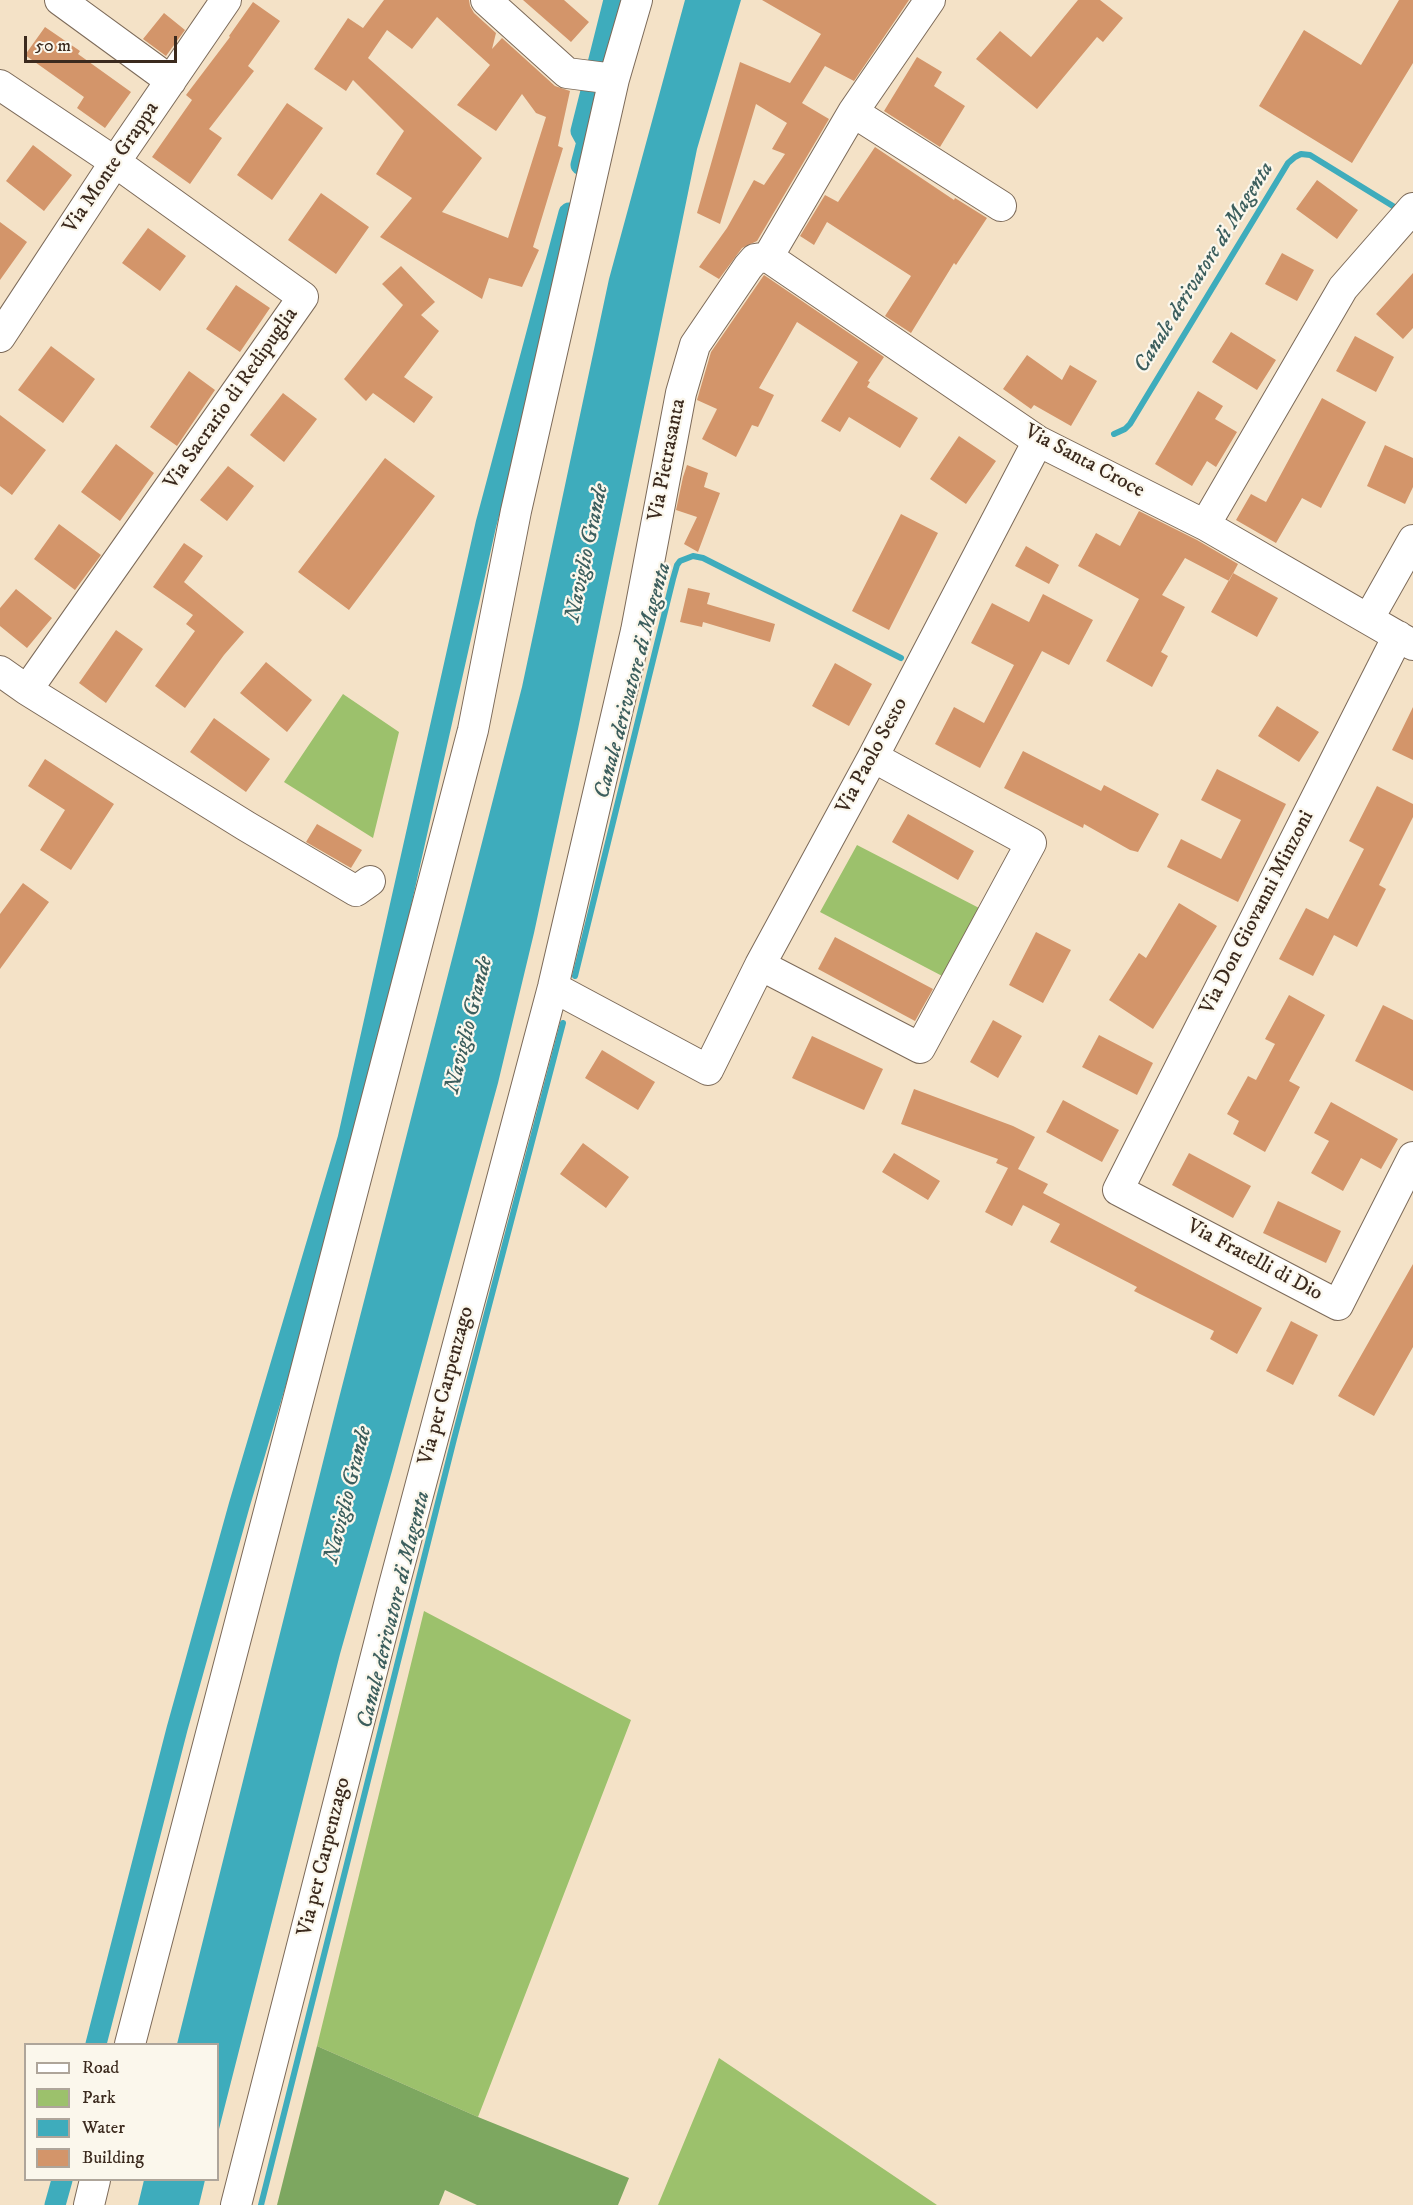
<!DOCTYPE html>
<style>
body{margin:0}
#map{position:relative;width:1413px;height:2205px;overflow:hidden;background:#f4e2c7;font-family:"IM FELL DW Pica",serif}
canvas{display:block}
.legend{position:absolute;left:24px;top:2043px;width:195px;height:138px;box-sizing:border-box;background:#fbf7ec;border:2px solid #aea59a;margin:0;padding:8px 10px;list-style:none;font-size:18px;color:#3b2a1e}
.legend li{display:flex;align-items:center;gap:12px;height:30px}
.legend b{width:30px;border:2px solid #aea59a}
.scale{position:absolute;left:24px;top:36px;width:153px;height:27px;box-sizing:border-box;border:3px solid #3b2a1e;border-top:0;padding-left:8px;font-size:18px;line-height:21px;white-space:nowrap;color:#3b2a1e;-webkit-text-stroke:4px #fbf7ec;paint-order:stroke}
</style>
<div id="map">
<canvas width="1413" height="2205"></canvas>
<ul class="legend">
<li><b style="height:8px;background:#fff"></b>Road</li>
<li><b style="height:16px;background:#9cc16c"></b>Park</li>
<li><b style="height:16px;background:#3eacbc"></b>Water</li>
<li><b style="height:16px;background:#d3956a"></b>Building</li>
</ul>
<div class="scale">50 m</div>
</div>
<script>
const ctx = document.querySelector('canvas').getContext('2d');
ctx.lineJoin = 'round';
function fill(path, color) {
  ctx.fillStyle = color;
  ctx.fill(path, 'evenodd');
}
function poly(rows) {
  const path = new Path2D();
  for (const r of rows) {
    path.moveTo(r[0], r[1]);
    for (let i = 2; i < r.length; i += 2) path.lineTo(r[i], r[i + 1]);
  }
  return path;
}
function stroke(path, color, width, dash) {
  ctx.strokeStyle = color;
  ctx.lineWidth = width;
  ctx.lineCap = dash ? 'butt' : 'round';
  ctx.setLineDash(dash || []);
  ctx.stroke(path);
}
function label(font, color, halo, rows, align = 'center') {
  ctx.font = font + ' "IM FELL DW Pica",serif';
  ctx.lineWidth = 4.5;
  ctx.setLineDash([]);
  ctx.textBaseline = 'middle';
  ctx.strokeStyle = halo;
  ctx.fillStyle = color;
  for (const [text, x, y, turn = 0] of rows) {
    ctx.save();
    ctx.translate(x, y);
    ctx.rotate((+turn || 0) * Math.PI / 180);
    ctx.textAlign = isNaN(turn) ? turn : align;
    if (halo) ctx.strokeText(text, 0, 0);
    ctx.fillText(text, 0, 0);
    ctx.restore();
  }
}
const green = poly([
 [343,694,399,732,373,838,284,782],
 [857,845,981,909,946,978,820,912],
 [424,1611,631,1720,478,2117,317,2046],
 [719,2058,937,2205,658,2205]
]);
const forest = poly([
 [317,2046,478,2117,629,2178,618,2205,477,2205,445,2190,439,2205,277,2205]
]);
const water = poly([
 [685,0,741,0,697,149,578,729,534,933,498,1083,392,1471,340,1654,218,2133,218,2044,177,2044,338,1402,522,687,609,279],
 [144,2180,205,2180,199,2205,138,2205]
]);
const stream = poly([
 [1114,434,1125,429,1130,424,1288,163,1295,157,1301,154,1310,155,1401,211],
 [575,976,673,579,677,565,680,561,693,556,703,558,901,658],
 [261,2205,454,1439,563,1023]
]);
const canal = poly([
 [581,165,587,142,581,131,614,0],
 [96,2044,177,1729,239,1506,348,1139,486,524,569,213],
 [55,2205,62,2180]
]);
const building = poly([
 [384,0,469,0,470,6,474,13,496,33,492,49,502,38,555,86,570,91,558,146,563,148,533,247,539,250,522,287,489,278,482,299,380,237,412,198,376,174,404,131,353,80,346,91,314,69,348,18,363,28],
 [437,17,490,65,457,105,496,131,522,94,536,113,546,117,508,238,442,212,482,158,368,58,387,30,412,49],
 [523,0,564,0,589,22,571,42],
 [762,0,909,0,854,81,825,66,802,103,829,119,757,241,742,248,719,279,699,267,727,228,754,180,764,185,785,154,772,149,787,123,756,104,720,224,697,213,740,62,790,83,821,34],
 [1078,0,1100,0,1123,18,1103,42,1097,37,1037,109,976,59,1000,31,1031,57],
 [1399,0,1413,0,1413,63,1352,163,1259,106,1304,30,1361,65],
 [253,2,280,21,248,66,254,71,209,129,222,138,190,184,152,157,192,100,186,95,230,37,229,36],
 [164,13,185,30,166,56,143,39],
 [45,27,80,51,78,54,131,92,105,128,77,108,84,97,25,55],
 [917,57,942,72,934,86,965,106,940,147,884,111],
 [287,103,323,128,272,200,237,175],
 [33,145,72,175,44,211,6,181],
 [875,147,954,200,955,198,987,218,956,265,954,263,911,333,885,316,911,276,827,222,814,245,800,236,825,195,838,202],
 [1317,180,1358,210,1337,239,1296,209],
 [321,193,369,227,336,274,288,240],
 [0,222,27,242,0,280],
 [148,228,186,256,160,291,122,263],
 [1282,253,1314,270,1297,301,1265,284],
 [401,266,435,302,421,315,439,331,404,377,433,397,414,423,373,393,366,401,344,379,403,305,382,284],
 [1413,273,1413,328,1403,339,1376,314],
 [764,275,884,357,868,381,870,382,867,387,918,418,900,448,849,417,840,432,821,421,858,362,797,322,759,388,774,395,758,427,752,425,736,457,702,439,717,409,697,400,711,352],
 [236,285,270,308,240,352,206,329],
 [1231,332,1276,360,1257,390,1212,362],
 [1355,336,1394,357,1376,392,1336,371],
 [51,346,95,379,63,423,18,390],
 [1027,355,1062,380,1070,365,1097,381,1071,426,1034,405,1031,409,1003,389],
 [189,371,215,390,177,446,150,427],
 [1198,391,1223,406,1215,419,1237,432,1216,467,1207,461,1192,486,1155,464],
 [283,393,317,419,284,462,250,435],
 [1322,398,1366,422,1321,508,1302,498,1276,543,1236,520,1251,494,1266,502],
 [0,415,46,450,12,495,0,486],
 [959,436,996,461,966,504,930,479],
 [116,444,154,473,120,521,81,492],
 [1385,445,1413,458,1413,487,1405,504,1367,486],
 [385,458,435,496,349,610,298,572],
 [687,465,708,473,704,487,720,493,698,552,684,544,697,517,676,510,683,477],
 [228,466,254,486,227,521,200,500],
 [1139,511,1197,540,1238,564,1229,581,1185,558,1162,595,1185,607,1161,652,1168,656,1152,687,1106,661,1139,599,1078,566,1096,533,1120,546],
 [901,514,938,533,889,630,852,611],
 [59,524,101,555,75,590,34,559],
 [184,543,203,556,184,582,244,632,224,655,185,708,155,686,195,631,186,624,193,615,153,587],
 [1026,546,1059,565,1049,584,1015,566],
 [1233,573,1278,598,1257,637,1211,612],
 [688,588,710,593,707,604,775,624,770,642,703,622,702,627,680,622],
 [16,589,52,618,27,648,0,626,0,608],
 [1043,594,1093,620,1069,665,1042,651,980,768,935,744,954,707,984,723,1014,665,971,643,992,603,1029,622],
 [116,630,143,649,106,703,79,683],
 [266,662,312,700,287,732,240,693],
 [835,663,872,684,849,726,812,706],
 [1277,706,1319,732,1299,762,1258,736],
 [1413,707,1413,760,1392,750],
 [214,718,270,759,246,792,190,752],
 [1023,751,1101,791,1104,785,1159,814,1138,852,1130,850,1084,824,1083,828,1004,788],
 [45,759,114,804,71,870,40,850,65,810,28,786],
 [1217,769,1286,804,1238,902,1167,867,1181,839,1221,859,1241,820,1201,800],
 [1377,786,1413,804,1413,817,1379,885,1386,889,1357,947,1334,935,1313,976,1279,959,1306,908,1328,919,1364,849,1349,841],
 [908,814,974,851,958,880,892,842],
 [317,824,362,850,351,868,306,842],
 [23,883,49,902,0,969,0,914],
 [1179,903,1217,926,1153,1029,1109,1000,1139,953,1146,958],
 [1036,932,1071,950,1043,1003,1009,985],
 [835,937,933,989,915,1021,818,969],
 [1289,995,1325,1015,1289,1081,1300,1087,1265,1152,1233,1134,1239,1121,1227,1114,1248,1076,1256,1080,1275,1044,1265,1039],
 [1383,1005,1413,1020,1413,1091,1355,1061],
 [993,1020,1022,1036,998,1078,970,1062],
 [1099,1035,1153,1063,1137,1095,1082,1067],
 [812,1036,883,1069,864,1110,792,1078],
 [602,1050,655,1082,638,1110,585,1078],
 [914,1089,1013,1126,1035,1137,1018,1169,1048,1184,1043,1193,1262,1308,1237,1354,1210,1339,1214,1331,1134,1291,1137,1287,1050,1242,1060,1224,1023,1205,1012,1226,985,1212,1008,1168,996,1163,998,1159,901,1124],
 [1063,1100,1119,1130,1102,1162,1046,1132],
 [1331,1102,1398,1139,1381,1169,1361,1158,1343,1191,1311,1173,1329,1141,1314,1133],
 [583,1143,629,1177,606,1208,560,1174],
 [894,1153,940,1181,928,1200,882,1172],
 [1189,1153,1251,1186,1233,1218,1172,1185],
 [1278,1201,1341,1231,1326,1263,1263,1233],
 [1413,1264,1413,1347,1374,1416,1338,1396],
 [1291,1321,1318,1335,1293,1385,1266,1371]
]);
const minor = poly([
 [60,0,171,81],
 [486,0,567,73,614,79],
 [0,85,115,162,303,297,27,690],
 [853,112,1001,206],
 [768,257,1038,441,1205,525,1413,645],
 [0,337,115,162,226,0],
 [1205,525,1343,288,1413,208],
 [1369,618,1413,540],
 [1398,636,1118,1190,1338,1305,1413,1157],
 [0,671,27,690,246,826,356,891,370,881],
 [760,965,920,1048,1031,843,873,757],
 [553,987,708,1070,760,965,873,757,1038,441],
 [130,2044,473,730,516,511,614,79,637,0],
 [89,2205,95,2180],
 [236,2205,393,1589,553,987,636,631,681,393,695,345,748,267,755,259,768,257,853,112,930,0]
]);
const streetNames = [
 ["Via Monte Grappa",112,168,-56],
 ["Via Sacrario di Redipuglia",232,399,-55],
 ["Via Pietrasanta",668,460,-79],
 ["Via Santa Croce",1084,462,28],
 ["Via Paolo Sesto",873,756,-62],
 ["Via Don Giovanni Minzoni",1258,913,-63],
 ["Via Fratelli di Dio",1254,1261,28],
 ["Via per Carpenzago",447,1386,-75],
 ["Via per Carpenzago",325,1857,-76]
];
const waterNames = [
 ["Canale derivatore di Magenta",1205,268,-58],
 ["Naviglio Grande",588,553,-78],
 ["Canale derivatore di Magenta",634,681,-75],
 ["Naviglio Grande",470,1025,-76],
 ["Naviglio Grande",349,1495,-76],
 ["Canale derivatore di Magenta",395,1610,-76]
];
fill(green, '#9cc16c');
fill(forest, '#7da760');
fill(water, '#3eacbc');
stroke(stream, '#3eacbc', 6);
stroke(canal, '#3eacbc', 21);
fill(building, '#d3956a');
stroke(minor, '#7c6a59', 32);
stroke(minor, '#fff', 30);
label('21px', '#3b2a1e', '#fbf7ec', streetNames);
label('italic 22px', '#3c5e5d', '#fbf7ec', waterNames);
</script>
